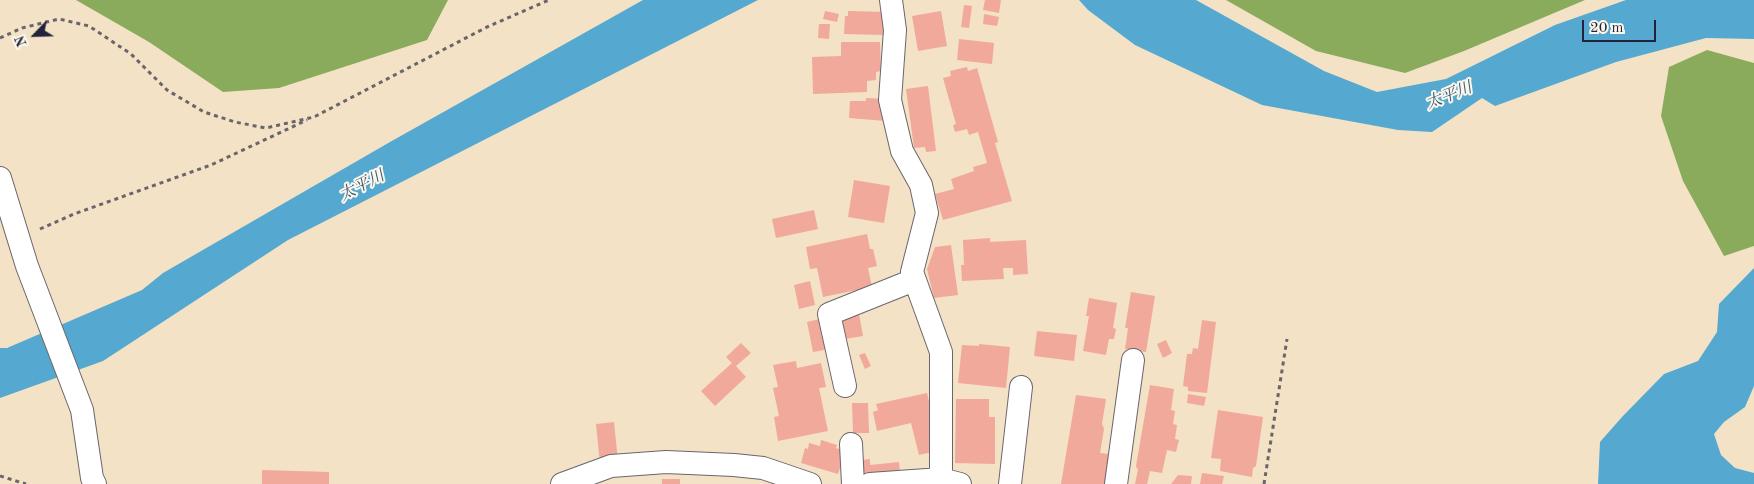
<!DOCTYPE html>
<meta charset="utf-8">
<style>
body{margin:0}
#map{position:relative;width:1754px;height:484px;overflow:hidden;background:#f3e2c5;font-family:"Old Standard TT",serif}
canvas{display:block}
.north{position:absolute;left:10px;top:10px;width:50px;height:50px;-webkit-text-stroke:4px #fbf7ec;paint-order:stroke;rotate:246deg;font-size:14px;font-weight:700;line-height:20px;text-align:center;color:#22223b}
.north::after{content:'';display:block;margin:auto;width:18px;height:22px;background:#22223b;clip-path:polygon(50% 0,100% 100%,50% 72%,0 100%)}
.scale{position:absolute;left:1582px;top:20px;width:74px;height:22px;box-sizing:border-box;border:2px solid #22223b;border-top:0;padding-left:6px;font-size:15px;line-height:18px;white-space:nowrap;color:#22223b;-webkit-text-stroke:4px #fbf7ec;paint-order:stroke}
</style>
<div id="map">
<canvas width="1754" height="484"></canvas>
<div class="north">N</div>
<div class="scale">20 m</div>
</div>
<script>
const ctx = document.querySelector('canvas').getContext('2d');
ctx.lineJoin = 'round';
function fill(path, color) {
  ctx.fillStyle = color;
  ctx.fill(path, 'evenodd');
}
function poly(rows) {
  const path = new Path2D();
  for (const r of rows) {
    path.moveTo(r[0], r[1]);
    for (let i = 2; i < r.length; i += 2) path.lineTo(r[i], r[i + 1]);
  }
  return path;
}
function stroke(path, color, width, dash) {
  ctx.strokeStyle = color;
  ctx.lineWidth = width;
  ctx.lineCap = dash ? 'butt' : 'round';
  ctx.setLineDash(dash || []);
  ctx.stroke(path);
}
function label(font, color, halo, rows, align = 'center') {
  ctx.font = font + ' "Old Standard TT","Noto Serif JP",serif';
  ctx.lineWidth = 4;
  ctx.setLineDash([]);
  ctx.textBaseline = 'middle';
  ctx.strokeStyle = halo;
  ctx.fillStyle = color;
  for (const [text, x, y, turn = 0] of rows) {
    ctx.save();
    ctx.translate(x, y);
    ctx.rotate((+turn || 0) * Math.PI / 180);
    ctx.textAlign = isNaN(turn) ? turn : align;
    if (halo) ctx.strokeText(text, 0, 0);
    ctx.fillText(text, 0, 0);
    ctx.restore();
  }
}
const forest = poly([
 [76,0,448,0,427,40,279,88,223,92,149,42],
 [1226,0,1585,0,1464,51,1405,73,1316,51],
 [1707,50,1754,63,1754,246,1724,256,1683,181,1661,116,1669,67]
]);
const water = poly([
 [643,0,758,0,288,240,103,361,0,398,0,348,7,348,142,290,163,273,390,142],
 [1079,0,1196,0,1324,71,1377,92,1446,79,1555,25,1626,0,1754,0,1754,39,1706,38,1616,62,1495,106,1482,98,1432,132,1398,130,1262,105,1135,45,1088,10],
 [1754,268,1754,386,1745,407,1724,422,1714,434,1721,455,1735,468,1754,473,1754,484,1598,484,1600,442,1622,417,1664,374,1698,361,1717,332,1719,304]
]);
const building = poly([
 [985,0,1001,0,999,13,983,10],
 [964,5,972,6,969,28,961,27],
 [825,11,839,14,837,22,823,19],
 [848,11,886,12,885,35,844,34,845,16,848,16],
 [941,11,947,46,918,51,912,16],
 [984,14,999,17,997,26,983,24],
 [819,24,830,24,829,39,818,38],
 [959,39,994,43,992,64,957,60],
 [841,42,880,42,881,71,876,72,876,80,867,81,867,92,813,94,812,57,841,56],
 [967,67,968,71,977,68,998,142,995,143,1012,201,943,220,935,194,954,189,951,179,974,171,973,167,987,163,978,132,969,135,967,129,955,132,953,125,956,124,943,78,951,76,950,71],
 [928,86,936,151,926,152,925,147,914,148,906,89],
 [866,98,887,99,886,121,849,118,850,101,866,101],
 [854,180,890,186,884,223,848,217],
 [814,210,818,229,776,238,772,219],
 [867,234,870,249,873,249,877,266,868,268,872,287,823,297,817,268,810,269,806,247],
 [990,238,990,242,1026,240,1028,274,1013,275,1013,268,1003,268,1004,279,962,281,961,265,964,265,963,240],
 [951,245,958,295,934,298,927,269,935,247],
 [810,281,815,305,799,309,794,285],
 [1131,292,1155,296,1146,352,1125,349,1128,328,1125,328],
 [1089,298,1117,303,1113,328,1116,329,1114,339,1109,339,1106,355,1083,351,1089,316,1086,316],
 [859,314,863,336,845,339,842,317],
 [824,318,830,349,813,352,807,322],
 [1202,320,1216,322,1207,393,1188,391,1188,387,1183,386,1187,354,1192,354,1193,348,1198,349],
 [1037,331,1077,335,1074,361,1034,356],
 [1166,340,1172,353,1163,358,1157,344],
 [741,343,751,353,736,366,746,377,715,406,701,391,732,363,726,357],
 [979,344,1010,347,1006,388,958,383,962,345,979,346],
 [865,353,871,366,865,369,859,355],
 [796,361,797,368,821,363,826,387,819,388,828,431,778,441,774,417,779,416,773,388,778,387,773,365],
 [1150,385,1174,389,1171,410,1175,411,1173,424,1177,425,1175,439,1179,440,1176,452,1167,450,1162,473,1150,471,1147,484,1135,484,1138,470,1136,466],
 [927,393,933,419,929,420,933,440,932,452,919,455,911,423,877,431,873,412,878,410,876,404],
 [1188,394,1206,397,1204,406,1187,403],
 [1076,395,1106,399,1102,424,1104,429,1100,453,1109,454,1109,451,1119,452,1110,484,1061,484],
 [956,399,989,399,989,417,995,417,995,464,955,463],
 [852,403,868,403,869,433,853,433],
 [1218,410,1263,417,1256,466,1253,468,1252,477,1220,471,1221,459,1211,458],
 [614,422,618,461,600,464,596,424],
 [821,440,837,445,836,448,842,450,840,457,843,459,838,474,801,463,805,448,808,449,809,443,820,446],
 [870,459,870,465,899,462,900,473,857,478,855,461],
 [262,470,329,472,329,484,262,484],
 [1202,473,1224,476,1222,484,1200,484],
 [1178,475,1192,476,1191,484,1171,484],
 [662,479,680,479,680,484,662,484]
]);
const path = poly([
 [0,38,22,28,59,19,89,26,131,54,167,90,204,112,235,122,266,128,314,117,487,27,549,0],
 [40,229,74,214,211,165,307,120],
 [0,476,26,484],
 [1264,484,1287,339]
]);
const street = poly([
 [891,0,895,30,890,100,902,151,921,185,927,213,912,272,941,352,941,479],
 [0,178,27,266,82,410,92,478,95,484],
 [845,386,829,314,914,280],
 [851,444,853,484],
 [562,484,611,466,666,462,734,465,763,468,810,484],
 [870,484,941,479,960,484],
 [1010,484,1021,387],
 [1116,484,1133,360]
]);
const waterNames = [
 ["太平川",1449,96,-22],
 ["太平川",362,186,-27]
];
fill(forest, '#8aaa5c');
fill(water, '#55a8d0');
fill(building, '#f1a99c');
stroke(street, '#6b656b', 24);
stroke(path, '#6b656b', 3, [4, 4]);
stroke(street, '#fff', 22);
label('italic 16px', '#365877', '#fbf7ec', waterNames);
</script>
